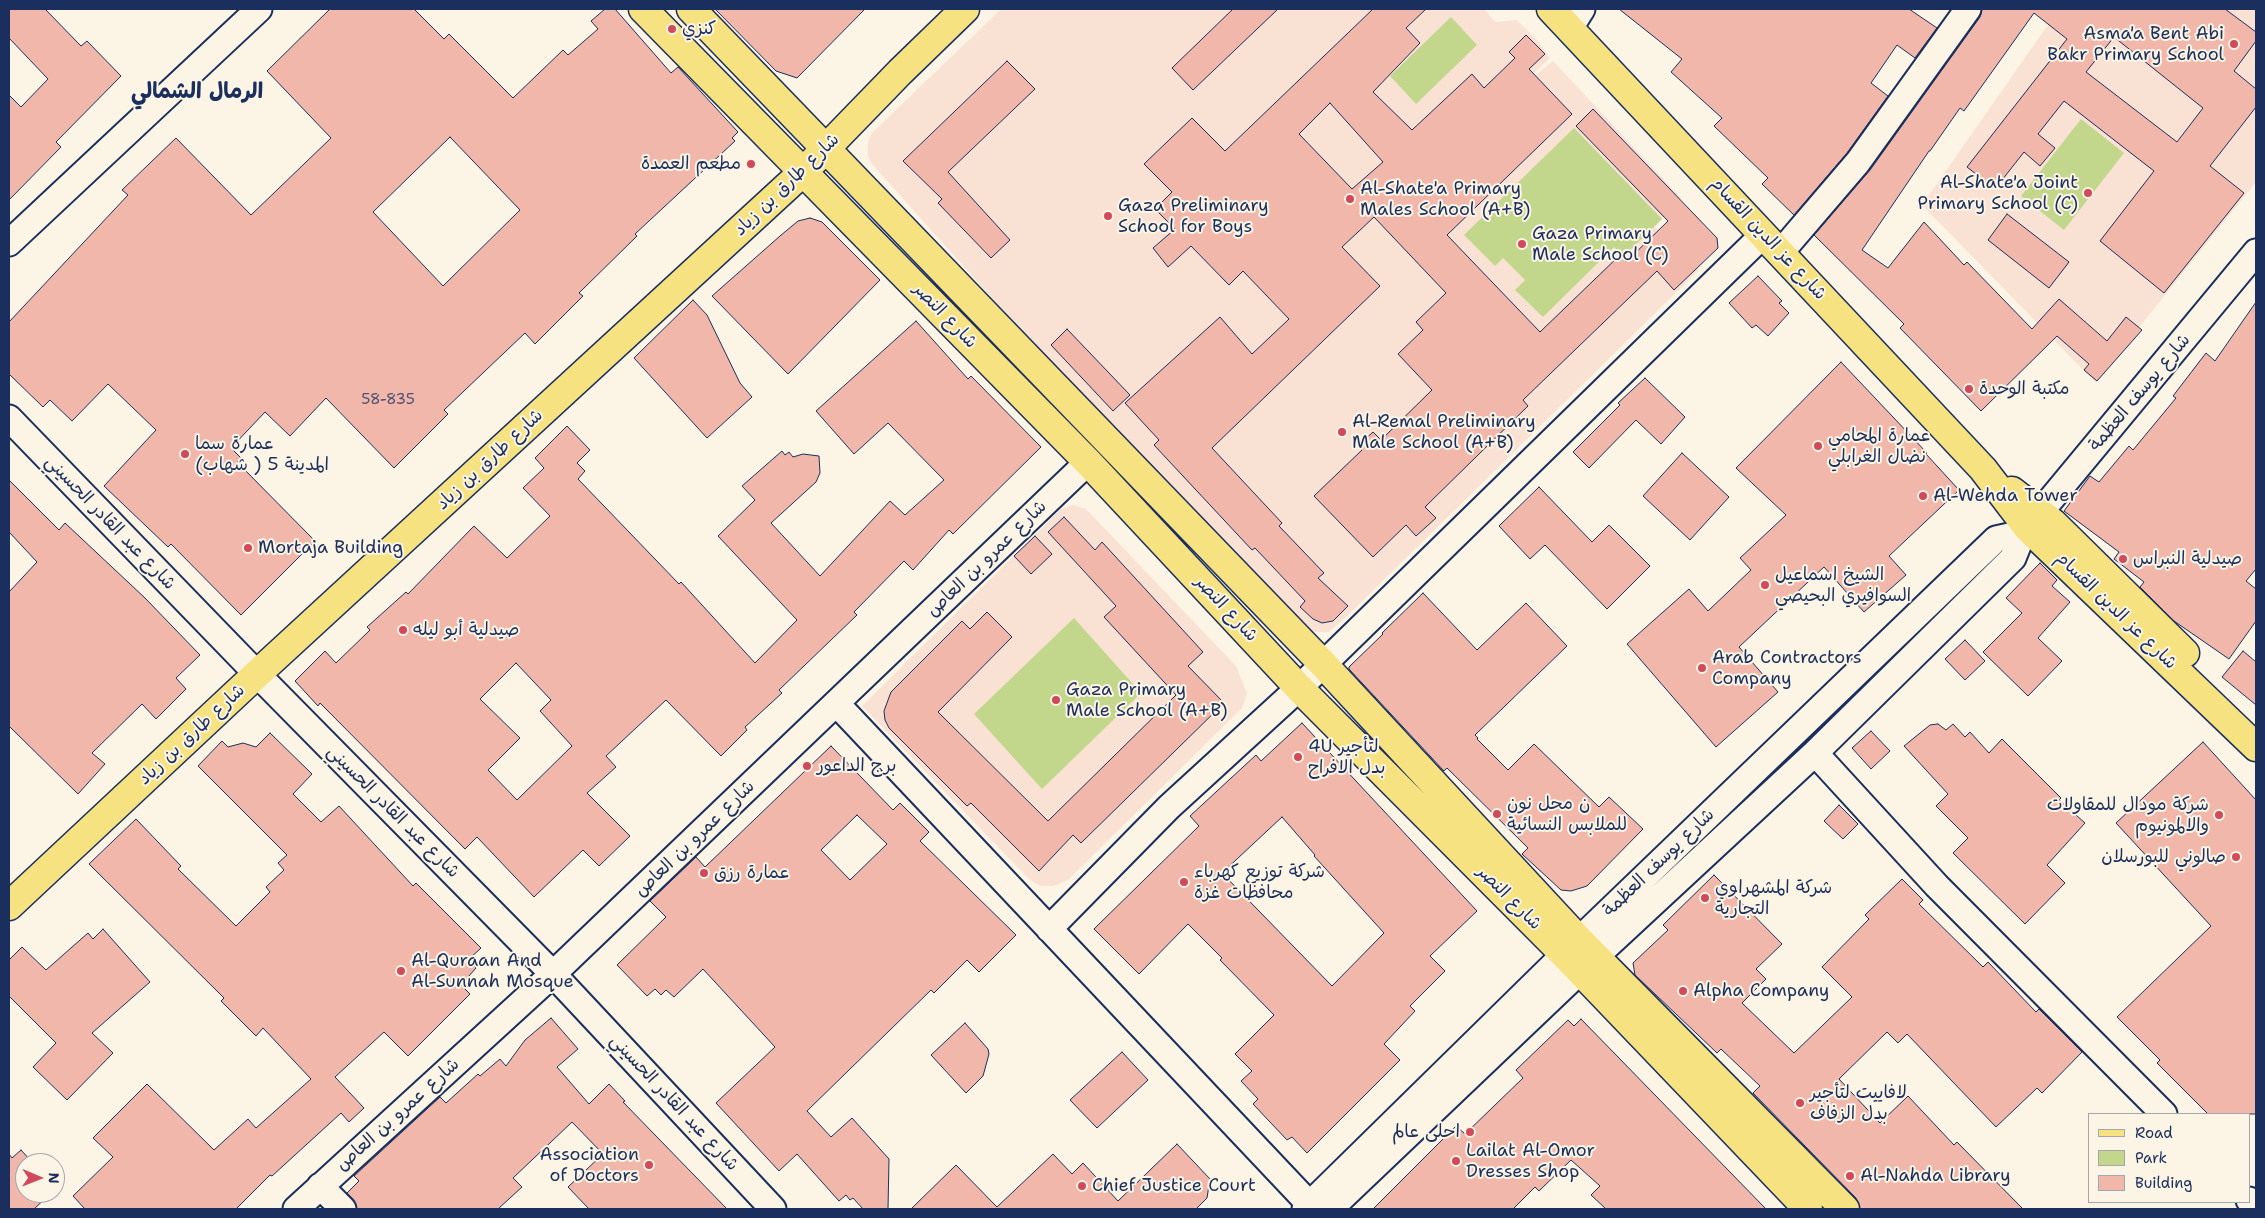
<!DOCTYPE html>
<meta charset="utf-8">
<style>
body{margin:0}
#map{position:relative;width:2265px;height:1218px;overflow:hidden;background:#fcf5e5;font-family:"Shantell Sans",sans-serif}
canvas{display:block}
.frame{position:absolute;inset:0;border:10px solid #1b2f5e;pointer-events:none}
.legend{position:absolute;left:2088px;top:1113px;width:162px;height:90px;box-sizing:border-box;background:#fcf5e5;border:1px solid #a2a6af;margin:0;padding:6px 9px;list-style:none;font-size:15px;color:#1b2f5e}
.legend li{display:flex;align-items:center;gap:10px;height:25px}
.legend b{width:25px;border:1px solid #a2a6af}
.north{position:absolute;left:15px;top:1153px;width:50px;height:50px;box-sizing:border-box;background:#fcf5e5;border:1px solid #a2a6af;border-radius:50%;rotate:91deg;font-size:14px;font-weight:700;line-height:20px;text-align:center;color:#1b2f5e}
.north::after{content:'';display:block;margin:auto;width:18px;height:22px;background:#d1495b;clip-path:polygon(50% 0,100% 100%,50% 72%,0 100%)}
</style>
<div id="map">
<canvas width="2265" height="1218"></canvas>
<div class="frame"></div>
<ul class="legend">
<li><b style="height:6px;background:#f7e281"></b>Road</li>
<li><b style="height:14px;background:#c2d78c"></b>Park</li>
<li><b style="height:14px;background:#f1b7ab"></b>Building</li>
</ul>
<div class="north">N</div>
</div>
<script>
const ctx = document.querySelector('canvas').getContext('2d');
ctx.lineJoin = 'round';
function fill(path, color) {
  ctx.fillStyle = color;
  ctx.fill(path, 'evenodd');
}
function poly(rows) {
  const path = new Path2D();
  for (const r of rows) {
    path.moveTo(r[0], r[1]);
    for (let i = 2; i < r.length; i += 2) path.lineTo(r[i], r[i + 1]);
  }
  return path;
}
function stroke(path, color, width, dash) {
  ctx.strokeStyle = color;
  ctx.lineWidth = width;
  ctx.lineCap = dash ? 'butt' : 'round';
  ctx.setLineDash(dash || []);
  ctx.stroke(path);
}
function label(font, color, halo, rows, align = 'center') {
  ctx.font = font + ' "Shantell Sans","Playpen Sans Arabic",sans-serif';
  ctx.lineWidth = 4;
  ctx.setLineDash([]);
  ctx.textBaseline = 'middle';
  ctx.strokeStyle = halo;
  ctx.fillStyle = color;
  for (const [text, x, y, turn = 0] of rows) {
    ctx.save();
    ctx.translate(x, y);
    ctx.rotate((+turn || 0) * Math.PI / 180);
    ctx.textAlign = isNaN(turn) ? turn : align;
    if (halo) ctx.strokeText(text, 0, 0);
    ctx.fillText(text, 0, 0);
    ctx.restore();
  }
}
const built = poly([
 [1001,9,1484,9,1495,22,1517,20,1538,41,1550,58,1511,95,1553,61,1681,198,1655,227,1699,270,1346,617,1329,632,1310,632,1130,452,872,164,868,156,868,142,872,133],
 [2059,9,2256,9,2256,182,2095,382,1922,205],
 [1073,505,1086,509,1236,666,1247,693,1242,708,1068,880,1054,886,1040,886,1030,880,862,706,1061,509]
]);
const green = poly([
 [1451,17,1477,45,1416,104,1390,76],
 [2081,119,2124,153,2064,230,2021,196],
 [1574,128,1662,219,1624,256,1614,247,1543,317,1515,290,1525,280,1503,258,1495,266,1464,235],
 [1074,618,1141,693,1042,789,974,714]
]);
const building = poly([
 [9,9,45,9,81,46,87,41,121,76,56,142,61,147,9,200,9,95,21,107,48,79,9,38,9,9],
 [330,9,414,9,444,39,449,34,513,98,563,50,568,55,598,29,591,21,605,9,615,9,671,73,678,67,738,132,732,138,735,141,635,234,637,236,579,293,583,296,535,344,525,333,444,410,448,414,394,468,326,398,290,436,265,412,231,448,241,458,237,462,315,541,241,615,171,544,168,547,104,486,156,430,108,384,72,421,50,400,43,407,9,374,9,322,128,195,122,190,176,138,251,215,331,138,267,71,330,9],
 [450,137,520,210,443,286,373,212,450,137],
 [715,9,865,9,797,78,776,71,715,9],
 [1233,9,1278,9,1193,90,1172,68,1233,9],
 [1373,9,1426,9,1406,28,1420,43,1373,92,1412,130,1472,74,1484,88,1515,58,1509,52,1526,35,1545,54,1529,69,1572,114,1447,235,1540,332,1620,255,1626,262,1668,221,1576,126,1593,109,1717,238,1718,248,1674,290,1657,271,1523,400,1528,406,1425,507,1436,518,1416,536,1406,525,1373,557,1314,496,1362,450,1358,446,1373,432,1381,440,1432,390,1398,354,1423,330,1416,322,1446,293,1374,217,1342,247,1380,286,1212,448,1282,523,1279,526,1324,573,1318,578,1348,606,1333,621,1322,623,1313,619,1300,607,1305,601,1255,548,1252,550,1154,445,1159,440,1125,403,1220,317,1252,354,1289,319,1243,271,1229,285,1191,246,1168,267,1153,248,1175,229,1155,209,1172,192,1144,164,1192,118,1225,151,1373,9],
 [1330,103,1383,162,1352,189,1299,134,1330,103],
 [1619,9,1909,9,1937,28,1915,58,1897,45,1871,83,1888,96,1847,153,1794,215,1762,184,1768,178,1714,126,1722,118,1671,72,1682,59,1619,9],
 [1982,9,2225,9,2256,32,2256,41,2234,71,2256,89,2256,107,2210,166,2244,193,2164,293,2100,241,2154,171,2064,101,2038,134,2055,148,2040,166,2024,152,1995,189,1967,167,2067,39,2034,13,1964,111,1960,108,1930,151,1929,151,1862,250,1888,268,1924,222,1964,265,1967,262,2032,329,2059,299,2107,341,2126,317,2142,330,2097,381,2084,370,2089,364,2057,336,1981,411,1900,328,1904,324,1814,235,1870,170,1980,17,1982,9],
 [2114,37,2203,108,2177,142,2086,72,2114,37],
 [1007,61,1035,89,948,172,1010,240,991,258,938,203,942,199,903,161,1007,61],
 [2007,214,2069,262,2049,288,1988,240,2007,214],
 [810,218,822,222,880,280,788,374,712,296,780,236,798,221,810,218],
 [1758,276,1782,301,1779,303,1789,313,1768,336,1756,325,1752,328,1729,303,1758,276],
 [693,300,707,315,740,383,752,397,707,438,634,358,693,300],
 [2256,302,2256,569,2246,581,2256,589,2256,621,2229,659,2174,621,2140,587,2144,582,2114,559,2119,552,2064,511,2090,476,2099,482,2129,446,2133,450,2176,398,2173,396,2206,353,2215,361,2256,302],
 [916,321,968,379,971,376,1041,447,953,534,949,530,913,570,904,561,854,612,857,615,779,690,782,693,745,727,747,730,721,756,666,700,606,756,616,767,587,793,630,836,599,866,583,850,534,897,477,837,465,849,320,703,318,706,295,681,325,651,336,663,370,630,367,627,406,592,408,594,474,526,507,558,550,516,523,488,544,468,535,458,567,426,590,450,577,463,585,471,578,479,679,584,681,582,755,663,797,620,718,536,755,500,742,486,782,451,785,455,789,452,793,457,803,454,819,456,820,473,816,482,771,523,820,576,890,501,905,515,944,480,888,423,854,454,816,411,916,321],
 [516,663,551,700,540,711,572,746,517,800,488,770,520,738,480,699,516,663],
 [1067,329,1130,395,1113,411,1051,345,1067,329],
 [1841,362,1927,453,1926,454,1959,490,1889,556,1906,575,1864,612,1824,567,1739,647,1778,692,1716,747,1627,644,1689,589,1708,611,1751,570,1740,558,1786,515,1736,468,1841,362],
 [1645,378,1685,417,1661,444,1636,420,1589,468,1573,452,1620,405,1618,403,1645,378],
 [1682,453,1729,497,1690,540,1643,496,1682,453],
 [9,480,59,530,65,523,145,598,200,655,176,678,186,689,156,719,142,704,92,753,105,764,78,794,9,726,9,592,37,562,9,532,9,480],
 [1539,487,1592,542,1609,525,1650,566,1607,609,1545,545,1530,559,1499,526,1539,487],
 [1064,517,1095,550,1102,542,1203,652,1188,666,1224,703,1081,843,1073,835,1039,871,971,803,967,806,889,728,885,720,884,711,891,692,962,621,970,629,987,612,1012,637,938,712,1048,821,1176,695,1104,617,1116,606,1048,532,1064,517],
 [1035,536,1052,554,1031,574,1014,556,1035,536],
 [2040,563,2057,580,2052,586,2070,602,2038,638,2062,661,2028,696,1983,652,2022,613,2006,598,2040,563],
 [1423,593,1477,650,1526,603,1567,646,1475,735,1478,738,1477,739,1508,770,1534,744,1599,807,1609,797,1643,829,1587,886,1571,891,1561,890,1522,854,1528,848,1447,768,1444,771,1349,669,1349,667,1383,634,1382,633,1423,593],
 [1965,640,1985,661,1965,680,1945,659,1965,640],
 [2243,651,2256,662,2256,705,2222,677,2243,651],
 [1302,723,1477,911,1430,956,1445,971,1410,1006,1415,1011,1384,1044,1400,1060,1307,1153,1292,1137,1287,1140,1253,1104,1258,1099,1241,1081,1252,1071,1235,1054,1274,1015,1220,960,1222,958,1188,924,1139,974,1094,929,1199,826,1190,816,1256,755,1261,761,1302,723],
 [1282,817,1315,855,1314,856,1384,933,1332,986,1222,873,1282,817],
 [1938,724,1946,730,1953,724,1965,737,1970,732,1989,753,2002,739,2061,798,2059,800,2085,823,2047,865,2065,883,2025,924,1953,853,1968,838,1936,806,1948,794,1904,746,1930,725,1938,724],
 [1871,731,1890,751,1871,769,1852,748,1871,731],
 [270,733,312,774,293,794,321,822,339,806,413,886,416,883,481,948,468,960,476,968,461,985,470,994,408,1056,384,1032,335,1077,364,1108,349,1122,341,1113,272,1176,270,1175,236,1209,85,1209,73,1196,113,1157,93,1138,147,1084,214,1150,248,1119,256,1128,311,1079,263,1028,256,1036,221,1001,224,998,89,864,136,819,181,866,178,869,236,926,270,892,266,887,284,870,278,863,287,855,198,766,222,741,228,747,243,743,256,747,270,733],
 [2203,742,2256,800,2256,1114,2208,1114,2157,1063,2160,1060,2117,1017,2211,926,2116,823,2203,742],
 [831,746,893,810,900,803,929,832,920,841,1016,935,979,972,967,960,934,993,931,990,807,1111,831,1137,852,1118,889,1159,888,1209,863,1209,853,1198,850,1200,846,1195,839,1201,797,1154,779,1171,716,1103,775,1047,703,969,674,997,666,990,661,995,655,989,647,996,617,965,666,917,650,901,696,857,705,867,831,746],
 [857,815,887,844,850,880,821,850,857,815],
 [1839,805,1858,824,1843,839,1824,821,1839,805],
 [1714,875,1782,944,1756,969,1766,979,1742,1003,1794,1053,1852,997,1822,967,1869,919,1865,915,1902,879,1923,900,1919,904,1983,967,1988,962,2036,1012,2039,1009,2082,1052,2042,1093,2037,1088,1996,1127,1907,1034,1898,1043,1887,1032,1839,1079,1880,1123,1908,1096,1954,1145,1957,1142,2023,1209,1860,1209,1856,1198,1753,1093,1760,1086,1721,1049,1717,1053,1635,975,1633,963,1668,930,1663,925,1714,875],
 [103,929,150,982,92,1033,113,1053,67,1100,33,1067,56,1043,9,996,9,960,22,947,46,970,88,933,93,939,103,929],
 [551,1018,578,1049,557,1067,589,1104,609,1084,625,1101,623,1102,727,1209,589,1209,568,1187,603,1154,572,1122,513,1178,522,1187,498,1209,357,1209,353,1199,347,1193,359,1181,354,1176,440,1097,446,1103,478,1074,480,1076,500,1059,506,1066,525,1040,551,1018],
 [1581,1019,1766,1209,1606,1209,1591,1195,1600,1186,1571,1160,1539,1191,1535,1187,1513,1209,1373,1209,1456,1126,1465,1134,1523,1078,1516,1070,1568,1020,1574,1026,1581,1019],
 [965,1023,988,1049,989,1054,983,1076,966,1093,931,1055,965,1023],
 [1122,1052,1148,1080,1097,1128,1070,1100,1122,1052],
 [1177,1144,1210,1179,1207,1198,1196,1209,911,1209,956,1165,997,1207,1053,1154,1072,1174,1083,1163,1118,1201,1177,1144],
 [21,1150,33,1163,25,1163,25,1193,45,1193,48,1196,34,1209,9,1209,9,1154,12,1158,21,1150]
]);
const minor = poly([
 [1570,28,1582,9],
 [9,243,259,9],
 [1781,252,1858,162,1968,9],
 [9,418,257,674,553,974,773,1209],
 [836,703,1314,1209],
 [1815,753,1937,886,2164,1114],
 [1049,929,1169,807,1299,688,1763,235],
 [320,1186,343,1209],
 [2249,1200,2256,1207],
 [296,1209,553,974,1088,462],
 [1305,1209,1579,940,1996,539,2023,533],
 [1330,1209,1579,972,1815,753,2013,558,2023,533,2256,252]
]);
const major = poly([
 [643,9,1088,462,1299,688,1565,955,1808,1209],
 [691,9,1323,664,1579,940,1845,1209],
 [1551,9,1983,469,2028,528,2256,747],
 [2012,491,2053,523,2185,653],
 [9,906,257,674,804,171,900,72,965,9]
]);
const markers = [
 [672,29,5,"#d1495b"],
 [2234,44,5,"#d1495b"],
 [751,164,5,"#d1495b"],
 [2088,193,5,"#d1495b"],
 [1350,199,5,"#d1495b"],
 [1108,216,5,"#d1495b"],
 [1522,244,5,"#d1495b"],
 [1969,389,5,"#d1495b"],
 [1342,432,5,"#d1495b"],
 [1818,446,5,"#d1495b"],
 [185,454,5,"#d1495b"],
 [1923,496,5,"#d1495b"],
 [248,548,5,"#d1495b"],
 [2123,559,5,"#d1495b"],
 [1765,585,5,"#d1495b"],
 [403,630,5,"#d1495b"],
 [1702,668,5,"#d1495b"],
 [1056,700,5,"#d1495b"],
 [1298,757,5,"#d1495b"],
 [807,766,5,"#d1495b"],
 [1497,814,5,"#d1495b"],
 [2219,815,5,"#d1495b"],
 [2236,857,5,"#d1495b"],
 [704,873,5,"#d1495b"],
 [1184,882,5,"#d1495b"],
 [1705,898,5,"#d1495b"],
 [401,971,5,"#d1495b"],
 [1683,991,5,"#d1495b"],
 [1800,1103,5,"#d1495b"],
 [1470,1132,5,"#d1495b"],
 [1456,1161,5,"#d1495b"],
 [649,1165,5,"#d1495b"],
 [1850,1176,5,"#d1495b"],
 [1082,1186,5,"#d1495b"]
];
const numberNames = [
 ["58-835",388,400]
];
const poiNames = [
 ["كنزي",682,29],
 ["Asma'a Bent Abi",2224,34,"right"],
 ["Bakr Primary School",2224,55,"right"],
 ["مطعم العمدة",741,164,"right"],
 ["Al-Shate'a Joint",2078,183,"right"],
 ["Primary School (C)",2078,204,"right"],
 ["Al-Shate'a Primary",1360,189],
 ["Males School (A+B)",1360,210],
 ["Gaza Preliminary",1118,206],
 ["School for Boys",1118,227],
 ["Gaza Primary",1532,234],
 ["Male School (C)",1532,255],
 ["مكتبة الوحدة",1979,389],
 ["Al-Remal Preliminary",1352,422],
 ["Male School (A+B)",1352,443],
 ["عمارة المحامي",1828,436],
 ["نضال الغرابلي",1828,457],
 ["عمارة سما",195,444],
 ["المدينة 5 ( شهاب)",195,465],
 ["Al-Wehda Tower",1933,496],
 ["Mortaja Building",258,548],
 ["صيدلية النبراس",2133,559],
 ["الشيخ اسماعيل",1775,575],
 ["السوافيري البحيصي",1775,596],
 ["صيدلية أبو ليله",413,630],
 ["Arab Contractors",1712,658],
 ["Company",1712,679],
 ["Gaza Primary",1066,690],
 ["Male School (A+B)",1066,711],
 ["4U لتأجير",1308,747],
 ["بدل الافراح",1308,768],
 ["برج الداعور",817,766],
 ["ن محل نون",1507,804],
 ["للملابس النسائية",1507,825],
 ["شركة مودال للمقاولات",2209,805,"right"],
 ["والالمونيوم",2209,826,"right"],
 ["صالوني للبورسلان",2226,857,"right"],
 ["شركة توزيع كهرباء",1194,872],
 ["محافظات غزة",1194,893],
 ["عمارة رزق",714,873],
 ["شركة المشهراوي",1715,888],
 ["التجارية",1715,909],
 ["Al-Quraan And",411,961],
 ["Al-Sunnah Mosque",411,982],
 ["Alpha Company",1693,991],
 ["لافاييت لتأجير",1810,1093],
 ["بدل الزفاف",1810,1114],
 ["احلى عالم",1460,1132,"right"],
 ["Lailat Al-Omor",1466,1151],
 ["Dresses Shop",1466,1172],
 ["Association",639,1155,"right"],
 ["of Doctors",639,1176,"right"],
 ["Al-Nahda Library",1860,1176],
 ["Chief Justice Court",1092,1186]
];
const streetNames = [
 ["شارع طارق بن زياد",787,185,-44],
 ["شارع عز الدين القسام",1768,239,47],
 ["شارع النصر",945,316,46],
 ["شارع يوسف العظمة",2140,393,-50],
 ["شارع طارق بن زياد",490,460,-43],
 ["شارع عبد القادر الحسيني",110,523,46],
 ["شارع عمرو بن العاص",987,559,-44],
 ["شارع النصر",1226,609,47],
 ["شارع عز الدين القسام",2116,611,44],
 ["شارع طارق بن زياد",192,735,-43],
 ["شارع عبد القادر الحسيني",393,812,45],
 ["شارع عمرو بن العاص",695,839,-44],
 ["شارع يوسف العظمة",1659,863,-44],
 ["شارع النصر",1509,898,45],
 ["شارع عبد القادر الحسيني",674,1103,47],
 ["شارع عمرو بن العاص",398,1115,-42]
];
const districtNames = [
 ["الرمال الشمالي",197,92]
];
fill(built, '#f9e2d4');
fill(green, '#c2d78c');
fill(building, '#f1b7ab');
stroke(building, '#1b2f5e', 1);
stroke(minor, '#1b2f5e', 29);
stroke(major, '#1b2f5e', 31);
stroke(minor, '#fcf5e5', 25);
stroke(major, '#f7e281', 28);
for (const [x, y, r, color] of markers) {
  const dot = new Path2D();
  dot.arc(x, y, r, 0, 2 * Math.PI);
  ctx.fillStyle = color;
  ctx.fill(dot);
  stroke(dot, '#fcf5e5', 2);
}
label('15px', '#505171', null, numberNames);
label('18px', '#1b2f5e', '#fcf5e5', poiNames, 'left');
label('18px', '#1b2f5e', '#fcf5e5', streetNames);
label('bold 22px', '#1b2f5e', '#fcf5e5', districtNames);
</script>
